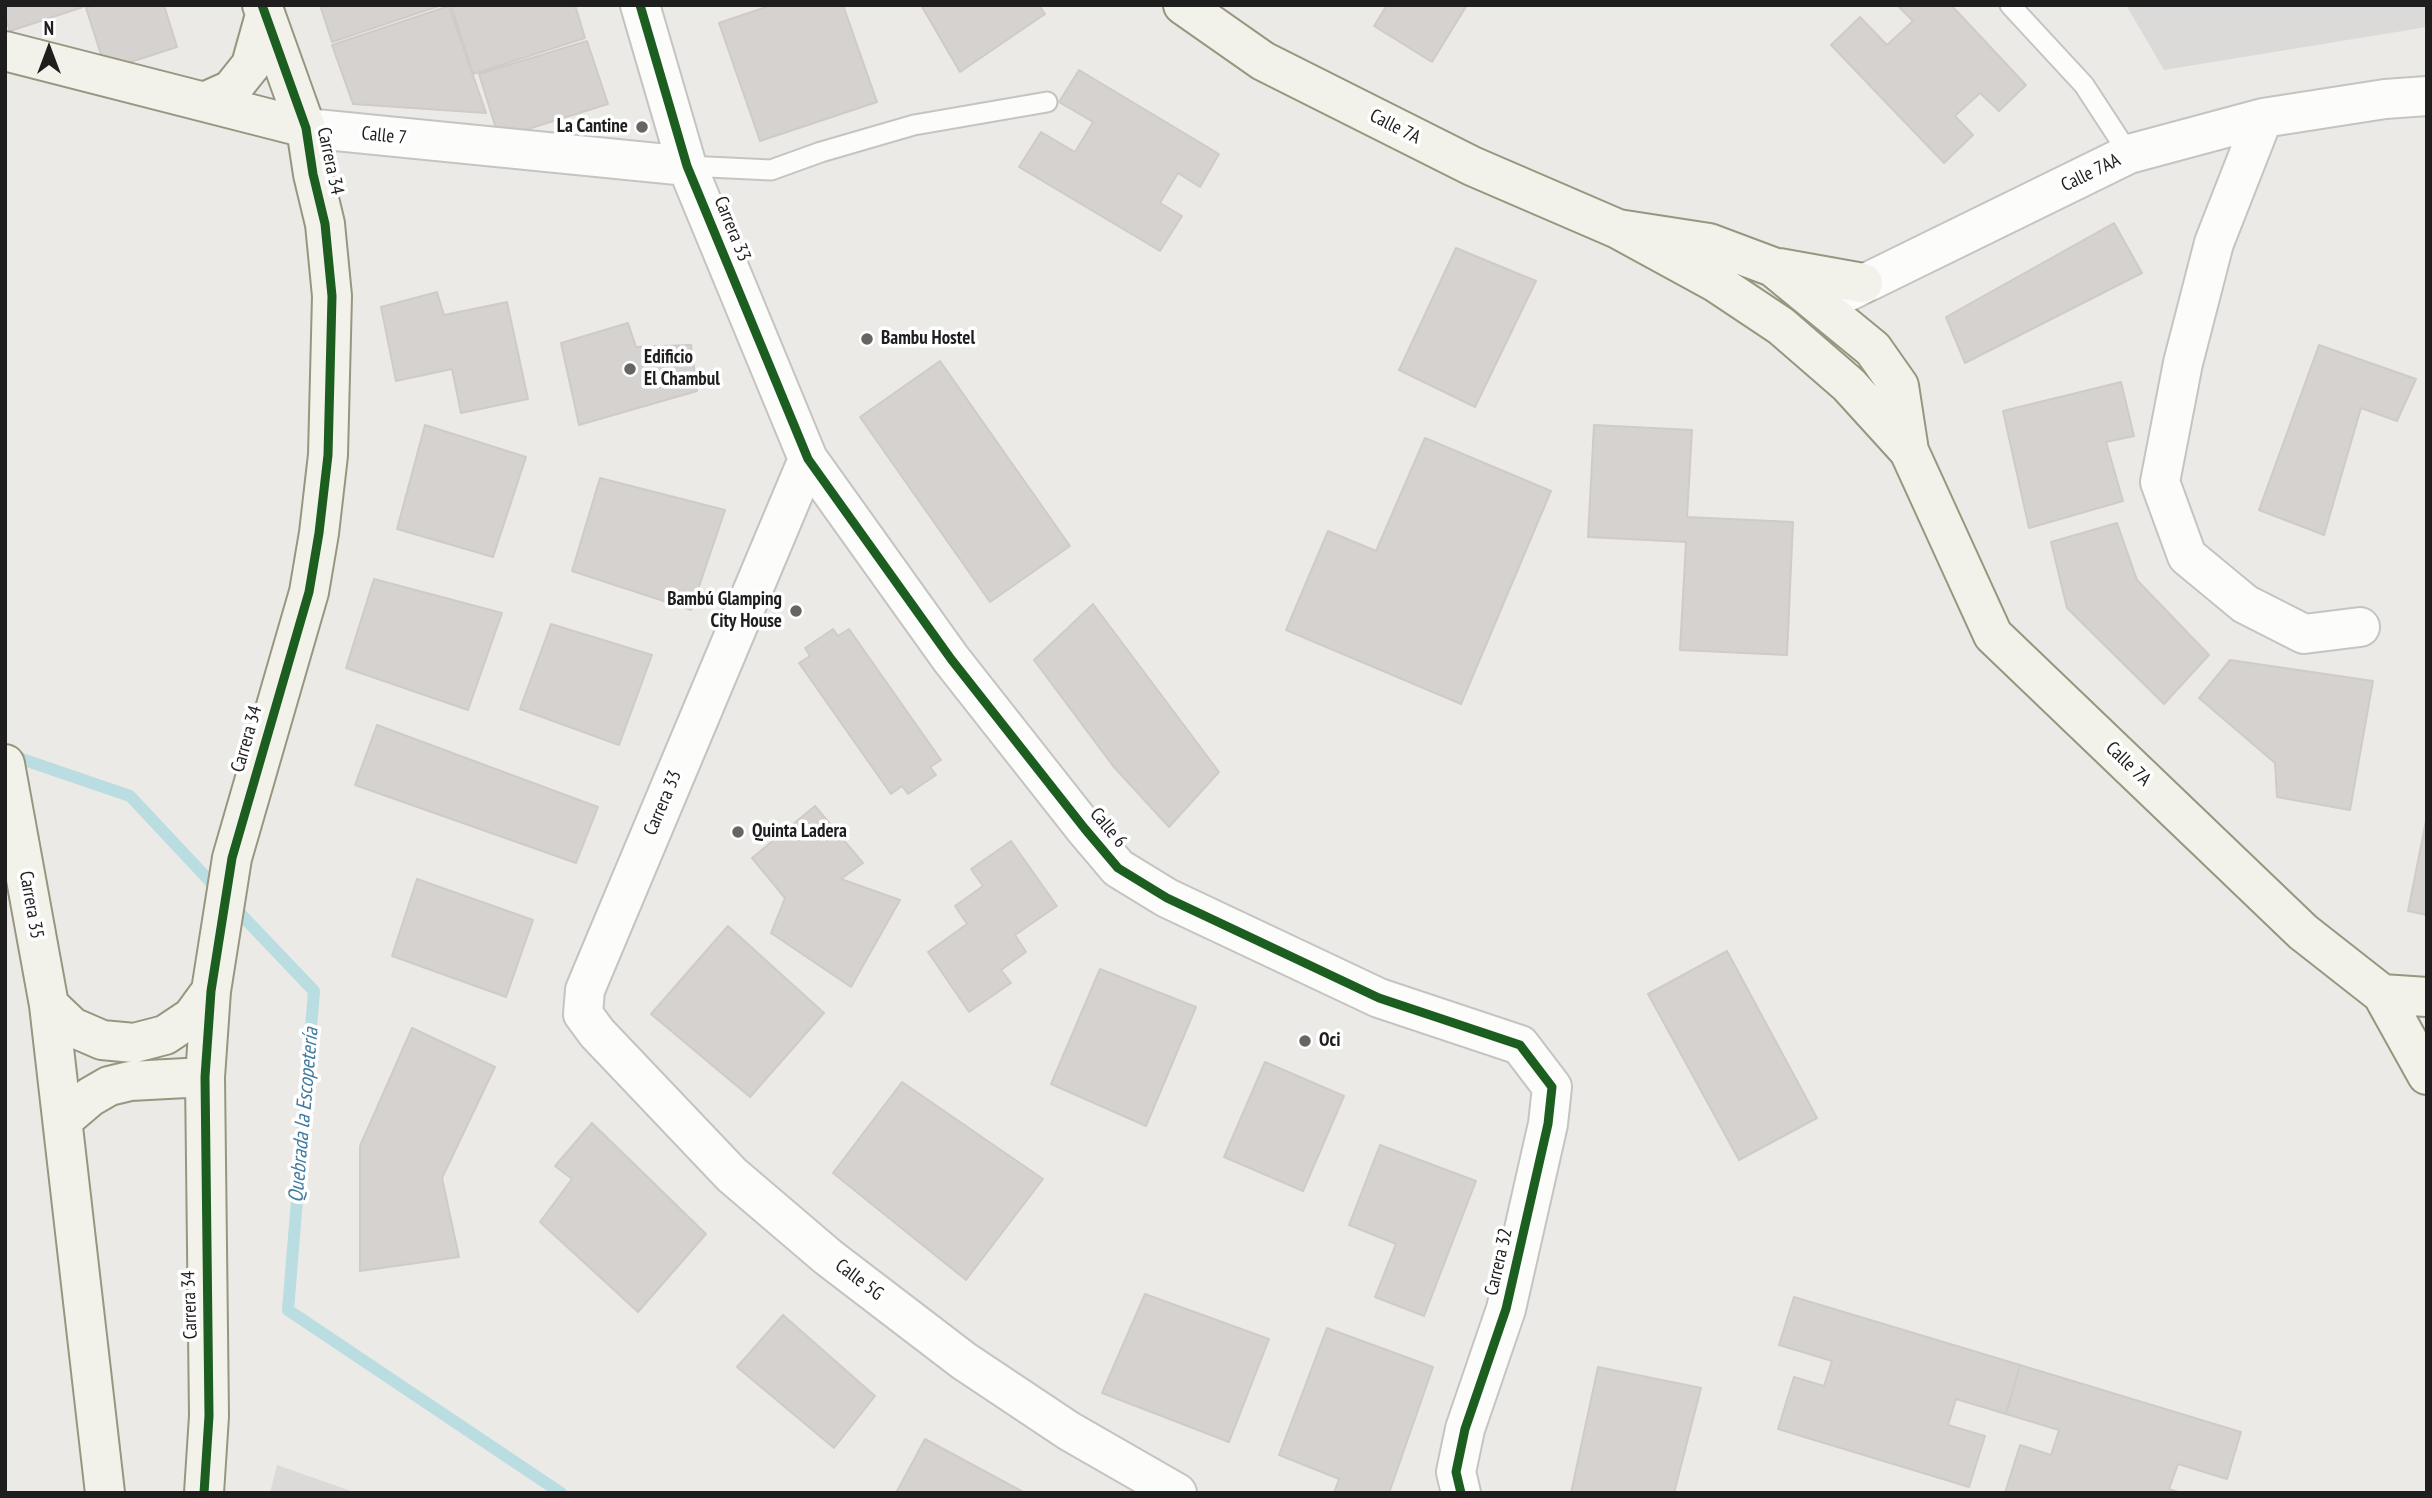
<!DOCTYPE html>
<meta charset="utf-8">
<style>
body{margin:0}
#map{position:relative;width:2432px;height:1498px;overflow:hidden;background:#eceae7;font-family:"PT Sans Narrow",sans-serif}
canvas{display:block}
.frame{position:absolute;inset:0;border:7px solid #1e1e1e;pointer-events:none}
.north{position:absolute;left:14px;top:14px;width:70px;height:70px;-webkit-text-stroke:5px #fff;paint-order:stroke;rotate:0deg;font-size:19px;font-weight:700;line-height:28px;text-align:center;color:#1e1e1e}
.north::after{content:'';display:block;margin:auto;width:24px;height:32px;background:#1e1e1e;clip-path:polygon(50% 0,100% 100%,50% 72%,0 100%)}
</style>
<div id="map">
<canvas width="2432" height="1498"></canvas>
<div class="frame"></div>
<div class="north">N</div>
</div>
<script>
const ctx = document.querySelector('canvas').getContext('2d');
ctx.lineJoin = 'round';
function fill(path, color) {
  ctx.fillStyle = color;
  ctx.fill(path, 'evenodd');
}
function poly(rows) {
  const path = new Path2D();
  for (const r of rows) {
    path.moveTo(r[0], r[1]);
    for (let i = 2; i < r.length; i += 2) path.lineTo(r[i], r[i + 1]);
  }
  return path;
}
function stroke(path, color, width, dash) {
  ctx.strokeStyle = color;
  ctx.lineWidth = width;
  ctx.lineCap = dash ? 'butt' : 'round';
  ctx.setLineDash(dash || []);
  ctx.stroke(path);
}
function label(font, color, halo, rows, align = 'center') {
  ctx.font = font + ' "PT Sans Narrow",sans-serif';
  ctx.lineWidth = 7;
  ctx.setLineDash([]);
  ctx.textBaseline = 'middle';
  ctx.strokeStyle = halo;
  ctx.fillStyle = color;
  for (const [text, x, y, turn = 0] of rows) {
    ctx.save();
    ctx.translate(x, y);
    ctx.rotate((+turn || 0) * Math.PI / 180);
    ctx.textAlign = isNaN(turn) ? turn : align;
    if (halo) ctx.strokeText(text, 0, 0);
    ctx.fillText(text, 0, 0);
    ctx.restore();
  }
}
const residential = poly([
 [2126,5,2427,5,2427,27,2164,70],
 [277,1465,357,1493,270,1493]
]);
const stream = poly([
 [10,755,130,796,220,892],
 [232,905,314,991,288,1310,561,1493]
]);
const building = poly([
 [5,5,82,5,83,7,10,31,5,17,5,5],
 [93,5,164,5,177,47,106,70,86,8,93,5],
 [320,5,442,5,332,42,320,5],
 [451,5,575,5,585,38,473,74,451,5],
 [772,5,843,5,877,102,760,141,719,23,772,5],
 [921,5,1039,5,1045,14,960,72,921,5],
 [1387,5,1467,5,1432,62,1374,26,1387,5],
 [1897,5,1951,5,2026,85,1999,111,1980,93,1955,116,1973,135,1944,163,1831,45,1860,17,1887,45,1913,21,1897,5],
 [449,6,486,113,353,104,332,45,449,6],
 [587,41,608,104,499,138,479,74,587,41],
 [1079,70,1219,154,1200,187,1178,173,1160,203,1182,216,1160,251,1019,167,1041,132,1075,152,1093,122,1059,102,1079,70],
 [2114,223,2142,273,1965,363,1946,317,2114,223],
 [1456,248,1536,281,1475,407,1399,370,1456,248],
 [437,292,444,315,507,302,528,399,461,413,452,369,396,381,381,307,437,292],
 [628,323,636,347,691,345,697,391,579,425,561,343,628,323],
 [2319,345,2416,379,2397,421,2361,408,2324,535,2259,510,2319,345],
 [940,361,1070,546,990,602,860,417,940,361],
 [2121,382,2134,436,2106,442,2123,501,2029,528,2003,411,2121,382],
 [425,425,526,457,493,557,397,529,425,425],
 [1594,425,1692,430,1687,517,1793,522,1787,655,1680,650,1686,542,1588,537,1594,425],
 [1425,438,1551,491,1461,704,1286,630,1328,531,1376,551,1425,438],
 [600,478,725,510,691,610,572,571,600,478],
 [2117,523,2137,580,2209,655,2164,704,2067,608,2051,542,2117,523],
 [374,579,502,613,468,710,346,668,374,579],
 [1093,604,1219,772,1169,827,1113,766,1034,660,1093,604],
 [551,624,652,655,619,745,520,709,551,624],
 [833,629,838,636,849,629,941,760,930,767,936,775,908,794,902,786,891,794,799,663,810,656,805,648,833,629],
 [2230,660,2373,681,2350,810,2277,797,2275,763,2199,698,2230,660],
 [377,725,598,807,576,863,355,785,377,725],
 [815,806,863,863,841,879,900,900,851,987,771,933,785,898,752,858,815,806],
 [2427,816,2427,915,2408,911,2427,816],
 [1011,841,1057,906,1015,935,1026,952,1001,970,1011,983,969,1012,928,952,967,924,955,906,983,886,971,869,1011,841],
 [417,879,533,920,506,997,392,956,417,879],
 [728,926,824,1013,750,1097,651,1014,728,926],
 [1727,951,1817,1118,1739,1160,1648,994,1727,951],
 [1100,969,1196,1007,1146,1126,1051,1084,1100,969],
 [412,1028,495,1067,442,1178,459,1257,360,1271,360,1146,412,1028],
 [1265,1062,1344,1096,1303,1191,1224,1157,1265,1062],
 [902,1082,1043,1179,966,1280,833,1173,902,1082],
 [592,1123,706,1234,638,1312,540,1222,572,1179,555,1166,592,1123],
 [1380,1145,1476,1181,1424,1316,1375,1297,1396,1244,1349,1225,1380,1145],
 [1145,1294,1269,1339,1229,1442,1102,1393,1145,1294],
 [1794,1297,2020,1365,2006,1414,1956,1399,1948,1425,1985,1436,1969,1487,1778,1429,1794,1377,1824,1386,1832,1361,1779,1345,1794,1297],
 [783,1315,875,1396,834,1448,737,1367,783,1315],
 [1327,1328,1433,1367,1389,1493,1334,1493,1339,1479,1279,1455,1327,1328],
 [2020,1365,2241,1432,2227,1479,2178,1464,2169,1489,2181,1493,2005,1493,2020,1445,2051,1455,2059,1430,2006,1414,2020,1365],
 [1598,1367,1701,1388,1674,1493,1571,1493,1598,1367],
 [925,1439,1025,1493,896,1493,925,1439]
]);
const lane = poly([
 [2010,5,2084,85,2129,154],
 [687,166,771,170,821,152,914,125,1047,102]
]);
const street = poly([
 [640,5,687,166,808,459,951,659,1085,829,1118,868,1167,898,1379,998,1520,1045,1552,1087,1548,1124,1506,1309,1465,1429,1456,1472,1461,1493],
 [2263,118,2214,243,2183,363,2160,482,2187,556,2245,604,2304,634,2360,627],
 [306,128,687,166],
 [1835,298,2129,154,2263,118,2385,99,2427,96],
 [808,459,585,990,583,1014,597,1033,732,1175,828,1257,964,1361,1069,1431,1177,1493]
]);
const secondary = poly([
 [1183,5,1263,61,1472,166,1618,229,1715,282,1781,326,1849,385,1909,451],
 [5,51,306,128],
 [204,102,231,90,251,65,265,15],
 [1618,229,1709,243,1773,267,1873,349,1899,386,1909,451,1993,635,2303,932,2382,994,2427,997],
 [1779,268,1863,283],
 [5,764,49,1005,105,1493],
 [2382,994,2427,1075],
 [49,1005,72,1027,102,1040,134,1043,165,1035,192,1017,211,991],
 [63,1120,90,1097,109,1086,130,1081,205,1077],
 [204,1493,209,1416,205,1077,211,991,232,858,309,592,319,533,328,455,332,296,325,224,313,174,306,128,262,5]
]);
const cycleway = poly([
 [640,5,687,166,808,459,951,659,1085,829,1118,868,1167,898,1379,998,1520,1045,1552,1087,1548,1124,1506,1309,1465,1429,1456,1472,1461,1493],
 [204,1493,209,1416,205,1077,211,991,232,858,309,592,319,533,328,455,332,296,325,224,313,174,306,128,262,5]
]);
const markers = [
 [642,127,7,"#666564"],
 [867,339,7,"#666564"],
 [630,369,7,"#666564"],
 [796,611,7,"#666564"],
 [738,832,7,"#666564"],
 [1305,1041,7,"#666564"]
];
const poiNames = [
 ["La Cantine",628,127,"right"],
 ["Bambu Hostel",881,339],
 ["Edificio",644,358],
 ["El Chambul",644,380],
 ["Bambú Glamping",782,600,"right"],
 ["City House",782,622,"right"],
 ["Quinta Ladera",752,832],
 ["Oci",1319,1041]
];
const streetNames = [
 ["Calle 7A",1395,127,27],
 ["Calle 7",384,136,6],
 ["Carrera 34",330,161,78],
 ["Calle 7AA",2091,173,-26],
 ["Carrera 33",732,229,68],
 ["Carrera 34",247,739,-74],
 ["Calle 7A",2128,764,44],
 ["Carrera 33",663,803,-67],
 ["Calle 6",1108,828,50],
 ["Carrera 35",31,905,80],
 ["Carrera 32",1499,1262,-77],
 ["Calle 5G",859,1280,37],
 ["Carrera 34",190,1305,-92]
];
const waterNames = [
 ["Quebrada la Escopetería",304,1115,-85]
];
fill(residential, '#dbdad8');
stroke(stream, '#b9dde1', 12);
fill(building, '#d5d2cf');
stroke(building, '#cfcbc8', 2);
stroke(lane, '#c5c4c3', 23);
stroke(street, '#c5c4c3', 42);
stroke(secondary, '#97967e', 42);
stroke(lane, '#fcfcfb', 19);
stroke(street, '#fcfcfb', 38);
stroke(secondary, '#f3f2ea', 38);
stroke(cycleway, '#1b5e20', 9);
for (const [x, y, r, color] of markers) {
  const dot = new Path2D();
  dot.arc(x, y, r, 0, 2 * Math.PI);
  ctx.fillStyle = color;
  ctx.fill(dot);
  stroke(dot, '#fff', 2.5);
}
label('bold 19px', '#1e1e1e', '#fff', poiNames, 'left');
label('19px', '#1e1e1e', '#fff', streetNames);
label('italic 21px', '#427ba0', '#fff', waterNames);
</script>
